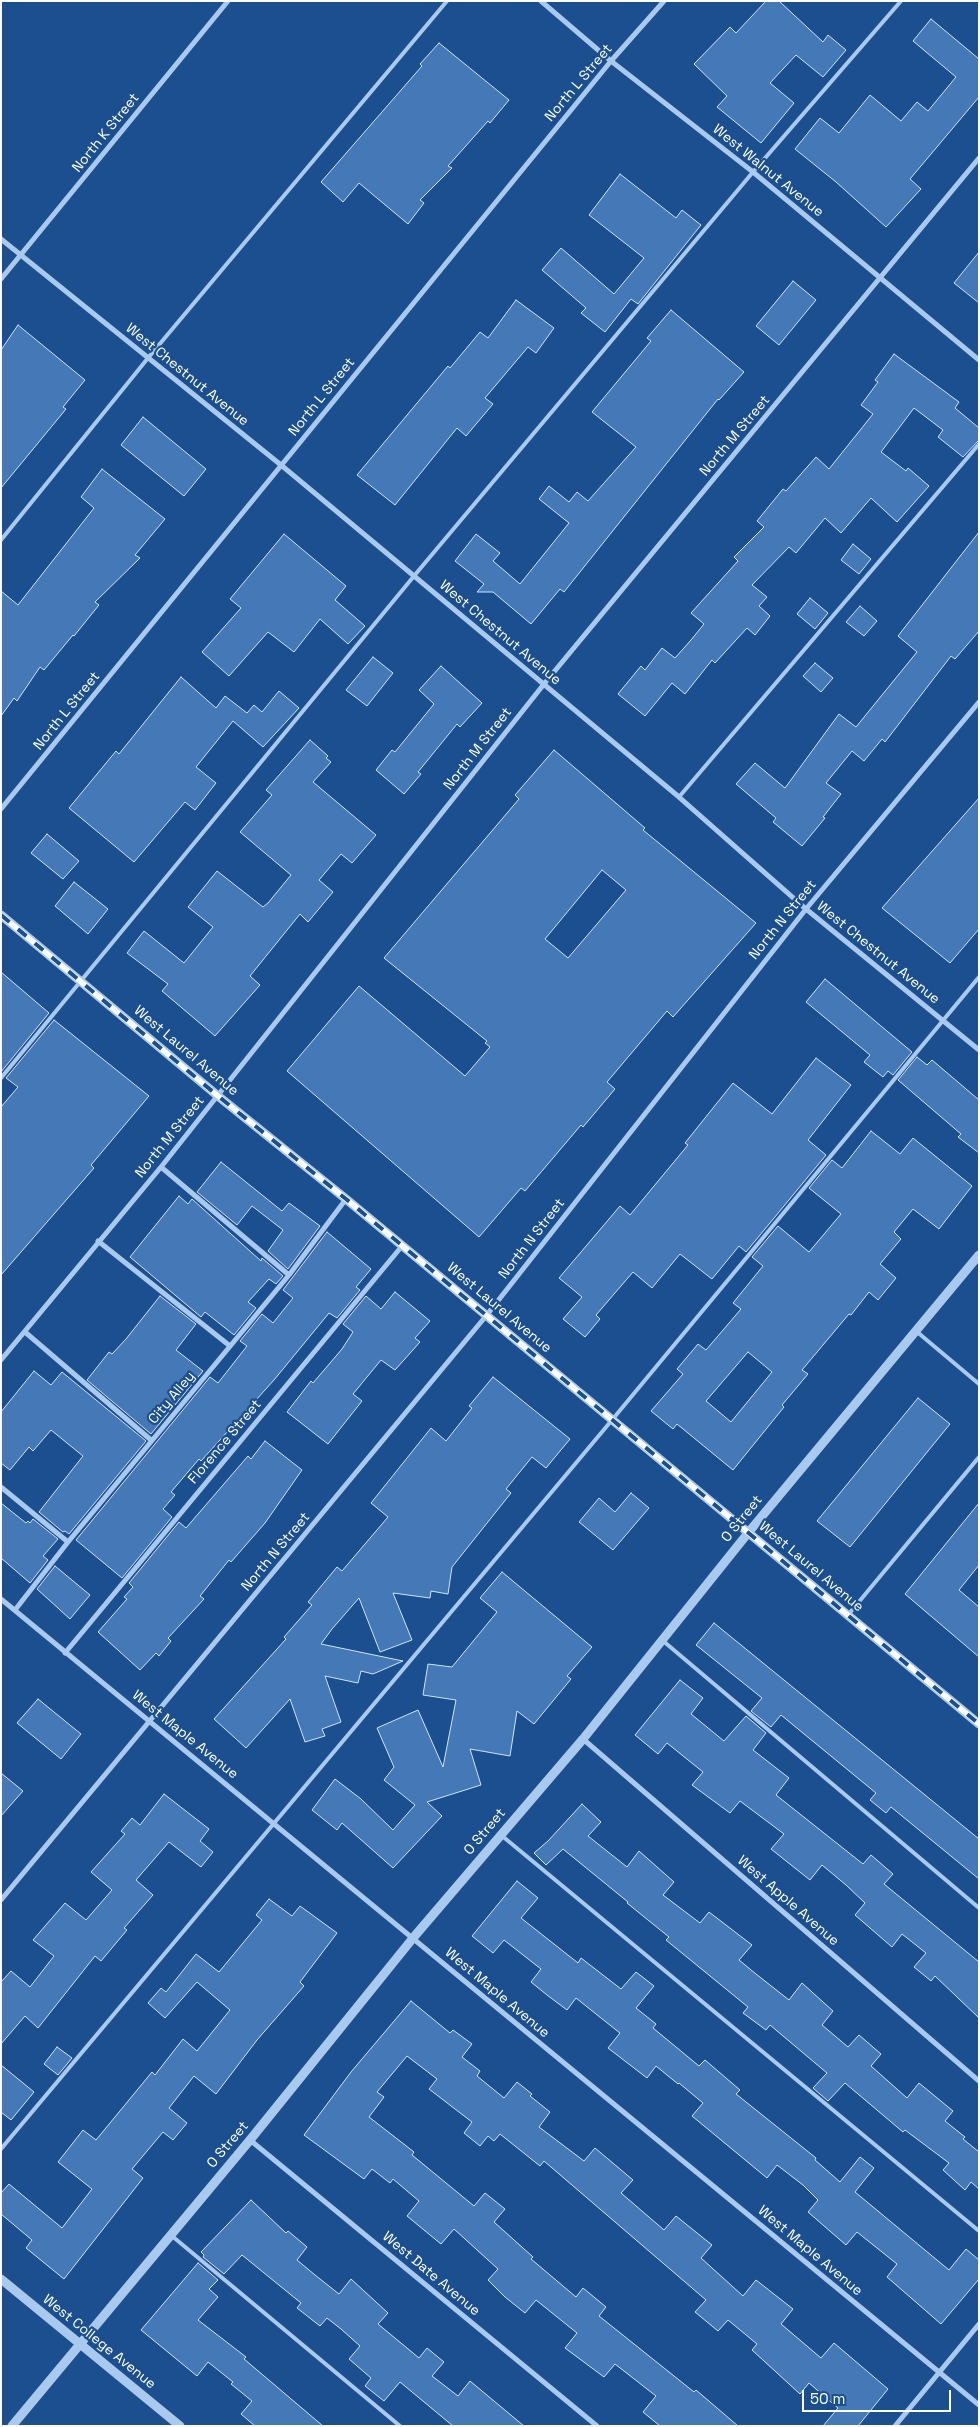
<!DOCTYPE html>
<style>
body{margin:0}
#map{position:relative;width:980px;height:2427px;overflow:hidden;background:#1b4f8f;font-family:"Space Grotesk",sans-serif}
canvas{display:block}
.frame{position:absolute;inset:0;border:2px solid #fff;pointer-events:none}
.scale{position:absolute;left:802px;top:2390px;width:149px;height:22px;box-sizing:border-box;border:2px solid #fff;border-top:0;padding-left:6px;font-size:15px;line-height:18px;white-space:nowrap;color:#fff;-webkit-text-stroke:4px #1b4f8f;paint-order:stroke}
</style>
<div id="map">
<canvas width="980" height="2427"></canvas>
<div class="frame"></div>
<div class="scale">50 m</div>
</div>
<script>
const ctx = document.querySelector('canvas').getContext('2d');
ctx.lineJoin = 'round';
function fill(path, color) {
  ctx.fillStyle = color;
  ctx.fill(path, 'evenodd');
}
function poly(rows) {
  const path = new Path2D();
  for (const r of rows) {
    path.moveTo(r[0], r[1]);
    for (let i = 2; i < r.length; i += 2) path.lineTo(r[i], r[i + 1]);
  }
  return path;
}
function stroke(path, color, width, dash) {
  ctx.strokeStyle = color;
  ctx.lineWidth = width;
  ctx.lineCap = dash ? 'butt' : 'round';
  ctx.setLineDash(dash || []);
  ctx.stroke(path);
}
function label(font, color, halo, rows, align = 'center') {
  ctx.font = font + ' "Space Grotesk",sans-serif';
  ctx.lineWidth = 4.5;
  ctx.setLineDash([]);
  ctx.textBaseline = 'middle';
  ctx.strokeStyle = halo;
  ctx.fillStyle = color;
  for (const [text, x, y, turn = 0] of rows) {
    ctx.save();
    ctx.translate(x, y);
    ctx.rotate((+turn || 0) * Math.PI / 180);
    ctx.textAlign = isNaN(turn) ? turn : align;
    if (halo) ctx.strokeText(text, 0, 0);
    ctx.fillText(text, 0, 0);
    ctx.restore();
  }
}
const building = poly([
 [766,1,779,1,823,42,828,35,846,50,823,77,796,55,770,83,794,103,761,143,717,107,727,96,694,64,730,27,736,33,766,1],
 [931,19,979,59,979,97,910,179,921,189,886,227,836,182,795,149,820,118,839,133,870,95,901,121,917,102,928,111,956,77,913,41,931,19],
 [439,43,509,100,490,123,488,121,448,166,452,168,420,200,424,203,408,224,359,183,343,202,321,182,422,66,420,64,439,43],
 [620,174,676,218,682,210,701,225,638,304,631,299,605,332,581,313,586,308,542,270,561,248,614,294,644,258,589,215,620,174],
 [979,252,979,303,954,283,979,252],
 [793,281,816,300,779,345,756,326,793,281],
 [516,300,554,328,536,353,528,347,485,398,493,404,466,436,457,428,395,505,357,475,448,366,450,368,480,332,488,338,516,300],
 [671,310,744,372,719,400,718,399,564,592,560,589,531,624,493,592,477,592,484,584,455,561,476,534,500,553,493,561,520,584,569,523,539,499,549,486,569,502,577,492,588,501,636,447,592,412,651,341,647,338,671,310],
 [18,325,85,380,63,407,66,409,1,488,1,350,18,325],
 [894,354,959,402,955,408,979,428,979,440,963,457,938,437,943,430,914,408,881,452,906,471,908,468,929,486,897,522,871,498,841,533,825,518,796,553,789,547,752,585,767,597,759,606,770,616,755,635,747,628,715,663,712,660,685,694,672,683,645,716,618,694,641,666,645,670,662,648,675,658,691,640,704,624,691,613,738,561,734,557,764,527,757,521,783,489,786,491,816,457,829,469,873,414,861,405,878,382,875,380,894,354],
 [143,417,206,469,184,496,121,445,143,417],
 [102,469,165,519,135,555,140,558,95,602,99,605,74,636,73,635,44,670,40,667,17,701,14,698,1,716,1,591,18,605,94,508,81,497,102,469],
 [979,532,979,631,955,659,951,656,885,742,882,739,864,761,852,751,826,783,841,794,823,817,825,818,802,846,773,822,776,818,736,784,755,763,785,788,839,714,856,727,917,652,898,636,979,532],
 [284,534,346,586,335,600,365,626,348,644,320,619,294,652,268,632,229,676,202,652,241,608,230,599,284,534],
 [853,544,871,559,859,574,841,560,853,544],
 [810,598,828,613,815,629,797,614,810,598],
 [860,606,877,621,864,636,846,622,860,606],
 [373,657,393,673,367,706,346,690,373,657],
 [815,663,833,678,821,692,803,676,815,663],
 [441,666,482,703,460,727,457,724,418,772,421,774,404,794,376,770,392,750,395,752,434,704,419,690,441,666],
 [181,677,216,708,225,696,247,713,254,705,262,712,279,691,299,708,263,747,233,721,196,767,216,783,195,810,185,802,134,862,69,808,116,751,119,754,181,677],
 [310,740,328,756,326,758,331,762,313,782,376,835,352,863,341,854,319,880,333,892,308,922,300,914,250,976,260,985,215,1036,162,991,168,984,127,953,144,931,184,963,213,927,188,907,217,871,263,907,268,903,291,875,240,832,272,795,266,790,310,740],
 [554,750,645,828,643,830,756,923,673,1017,667,1011,607,1082,615,1089,583,1127,581,1125,525,1191,521,1188,479,1237,287,1071,359,986,465,1076,490,1047,485,1043,487,1041,384,958,519,799,515,795,554,750],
 [602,870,626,890,568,958,545,939,602,870],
 [979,798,979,929,950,963,882,908,979,798],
 [47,834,79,861,63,879,31,853,47,834],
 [74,882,108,909,88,934,55,906,74,882],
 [1,972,49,1013,1,1072,1,972],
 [825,979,912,1052,893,1075,888,1071,883,1077,864,1062,870,1055,806,1002,825,979],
 [54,1020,149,1096,91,1165,94,1168,1,1275,1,1107,18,1087,6,1078,54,1020],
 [917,1057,927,1065,932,1060,979,1100,979,1153,958,1137,961,1134,898,1080,917,1057],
 [816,1058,851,1085,808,1140,826,1155,746,1252,739,1246,712,1279,680,1254,652,1288,633,1272,596,1315,600,1319,585,1337,563,1319,582,1297,559,1278,620,1206,630,1215,688,1145,685,1143,733,1083,772,1114,816,1058],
 [871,1131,900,1154,913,1138,972,1186,939,1229,913,1209,894,1232,901,1239,880,1264,896,1278,878,1300,869,1292,851,1315,849,1314,802,1370,808,1374,782,1405,784,1407,733,1470,677,1424,673,1429,651,1411,683,1374,677,1369,698,1344,706,1350,741,1309,733,1303,763,1266,752,1257,778,1226,809,1252,841,1214,809,1188,832,1160,842,1168,871,1131],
 [748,1352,772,1372,731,1422,706,1401,748,1352],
 [221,1162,282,1211,289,1203,320,1226,288,1269,268,1251,283,1230,252,1206,237,1225,197,1192,221,1162],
 [179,1196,188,1204,192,1199,261,1261,262,1258,283,1276,276,1284,269,1279,248,1302,256,1308,234,1335,205,1312,201,1317,130,1257,179,1196],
 [327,1232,371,1269,356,1287,360,1290,337,1318,329,1313,274,1380,201,1461,199,1459,171,1492,175,1495,163,1509,172,1517,122,1578,76,1540,210,1377,218,1383,247,1346,240,1341,262,1314,273,1323,293,1298,283,1290,327,1232],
 [395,1292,430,1321,415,1338,420,1342,395,1370,381,1360,353,1394,362,1401,328,1444,287,1412,311,1381,313,1383,342,1349,353,1332,343,1324,366,1296,381,1309,395,1292],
 [160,1296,196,1324,176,1350,203,1371,151,1434,87,1380,109,1352,112,1354,126,1339,160,1296],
 [34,1371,51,1385,62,1372,146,1441,69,1534,65,1531,63,1532,39,1512,83,1456,51,1430,33,1451,29,1447,10,1470,1,1463,1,1412,34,1371],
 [493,1377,570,1439,546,1468,532,1457,506,1489,511,1493,452,1567,448,1594,431,1591,430,1598,393,1593,412,1640,380,1652,359,1598,332,1629,321,1644,403,1661,373,1674,361,1671,358,1683,325,1676,341,1722,322,1729,325,1736,305,1742,290,1699,246,1748,214,1719,286,1639,284,1637,312,1605,308,1602,337,1567,342,1571,388,1517,371,1503,431,1428,446,1441,472,1408,469,1406,493,1377],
 [918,1398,950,1424,850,1547,817,1521,918,1398],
 [265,1441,302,1470,265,1523,231,1562,229,1560,200,1596,204,1599,168,1638,171,1641,159,1656,156,1653,140,1670,98,1632,127,1599,124,1597,133,1587,129,1583,179,1522,186,1528,248,1456,251,1459,265,1441],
 [631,1493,649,1508,613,1550,579,1522,599,1498,615,1512,631,1493],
 [1,1503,26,1523,28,1521,30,1523,33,1519,58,1539,43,1556,48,1560,30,1583,1,1558,1,1503],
 [979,1503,979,1565,959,1590,979,1607,979,1657,905,1594,979,1503],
 [55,1566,90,1595,70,1619,37,1589,55,1566],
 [502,1572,592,1647,567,1676,571,1679,534,1724,517,1711,510,1756,470,1749,481,1785,427,1802,442,1816,393,1868,342,1823,337,1830,312,1810,335,1779,361,1799,393,1830,415,1805,384,1780,394,1767,377,1728,418,1710,443,1767,456,1700,423,1695,428,1664,452,1667,497,1612,480,1598,502,1572],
 [714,1623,979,1839,979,1879,891,1807,886,1813,870,1800,876,1793,781,1715,771,1727,751,1711,762,1698,696,1645,714,1623],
 [680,1680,703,1698,691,1714,724,1741,746,1716,766,1733,753,1750,789,1778,776,1795,863,1864,871,1855,893,1874,884,1884,979,1962,979,2018,935,1976,931,1981,914,1967,926,1953,902,1934,892,1947,855,1915,865,1903,846,1885,822,1865,810,1880,771,1849,784,1834,740,1801,730,1813,692,1785,703,1772,667,1743,658,1754,635,1735,680,1680],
 [38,1699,81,1734,61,1759,17,1723,38,1699],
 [1,1773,23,1791,1,1816,1,1773],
 [164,1794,209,1829,200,1841,213,1852,201,1867,169,1842,136,1880,153,1895,124,1928,127,1930,101,1961,95,1956,38,2028,25,2016,1,2044,1,1982,11,1971,30,1987,54,1956,33,1940,65,1903,86,1920,112,1890,91,1872,125,1834,121,1831,132,1818,140,1825,164,1794],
 [582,1804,601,1822,588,1836,627,1867,639,1851,674,1882,663,1895,700,1923,709,1912,752,1945,739,1960,756,1974,789,2000,802,1983,833,2011,822,2025,848,2047,859,2035,881,2054,871,2066,907,2098,919,2083,953,2111,945,2121,965,2137,963,2139,979,2152,979,2189,971,2182,965,2190,943,2170,949,2163,905,2130,903,2132,845,2083,828,2101,813,2088,827,2073,770,2025,766,2030,743,2013,748,2007,666,1940,669,1937,627,1903,628,1902,563,1849,546,1865,534,1853,548,1841,582,1804],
 [517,1881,538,1898,521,1918,578,1963,581,1958,621,1989,636,1972,654,1986,636,2008,656,2024,653,2028,699,2066,705,2060,740,2090,736,2094,816,2158,815,2160,840,2182,860,2157,874,2168,855,2192,949,2270,966,2249,979,2260,979,2279,941,2324,887,2277,897,2264,857,2232,846,2245,808,2212,818,2200,803,2185,777,2165,767,2178,692,2116,703,2103,679,2083,678,2084,656,2066,647,2078,608,2048,620,2033,601,2018,576,1998,567,2010,547,1995,531,1982,541,1969,504,1940,493,1953,472,1936,517,1881],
 [269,1899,292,1916,300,1906,337,1933,300,1982,304,1986,257,2040,216,2094,194,2076,169,2108,187,2123,173,2140,163,2132,132,2169,143,2178,64,2279,26,2248,32,2240,1,2214,1,2193,9,2184,62,2228,92,2189,58,2162,83,2130,96,2140,152,2072,155,2075,183,2039,197,2051,230,2010,197,1982,165,2018,148,2003,161,1988,166,1992,196,1954,219,1972,262,1920,256,1915,269,1899],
 [411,2001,450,2033,453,2030,472,2044,462,2057,480,2071,477,2076,504,2098,517,2082,532,2094,530,2096,550,2112,539,2127,584,2161,595,2148,633,2180,621,2193,664,2230,676,2216,712,2245,701,2258,743,2296,756,2280,793,2309,781,2324,821,2358,834,2343,888,2389,858,2426,823,2426,838,2408,809,2383,800,2394,752,2350,757,2344,728,2320,718,2331,695,2312,706,2300,544,2161,540,2166,500,2134,494,2141,488,2136,480,2146,464,2133,472,2122,429,2089,437,2079,407,2056,377,2092,384,2097,369,2117,414,2152,412,2155,474,2206,485,2193,505,2209,494,2222,533,2257,531,2259,576,2297,583,2288,606,2307,599,2316,694,2392,696,2390,738,2426,660,2426,643,2412,656,2396,615,2364,604,2377,565,2348,577,2333,536,2300,525,2313,505,2297,488,2280,498,2269,454,2229,441,2244,407,2216,419,2201,393,2179,390,2183,372,2169,364,2179,304,2135,351,2072,411,2001],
 [57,2047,72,2058,58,2075,44,2064,57,2047],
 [1,2065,34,2092,11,2120,1,2112,1,2065],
 [251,2200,286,2233,288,2231,307,2247,297,2260,315,2275,339,2294,351,2279,388,2313,378,2324,419,2358,427,2348,444,2362,432,2376,458,2396,470,2381,524,2426,453,2426,400,2382,384,2401,365,2386,371,2378,349,2359,360,2346,341,2329,327,2318,320,2326,297,2308,301,2303,242,2255,224,2274,203,2257,204,2255,201,2252,251,2200],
 [198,2263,218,2280,209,2289,218,2297,198,2320,246,2357,244,2359,323,2426,255,2426,241,2414,252,2401,231,2384,233,2382,208,2362,197,2376,141,2330,198,2263]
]);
const service = poly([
 [1,540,148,358,447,1],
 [679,797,979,444],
 [1,1078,414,576,753,172,901,1],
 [916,1331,979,1384],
 [848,1615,979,1457],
 [662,1640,979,1908],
 [501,1835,979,2231],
 [1,2149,612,1420,979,977],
 [172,2236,400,2426]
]);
const minor = poly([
 [541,1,611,61,753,172,979,360],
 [1,239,281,465,679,797,806,909,979,1050],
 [1,279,228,1],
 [1,809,611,61,664,1],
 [161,1167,289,1275],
 [98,1241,230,1346],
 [25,1332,151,1440],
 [1,1360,161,1167,544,684,979,158],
 [1,1487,68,1542],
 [1,1599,979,2405],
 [15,1610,68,1542,289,1275,346,1199],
 [65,1653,402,1246],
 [583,1739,979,2081],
 [1,1900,486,1316,806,909,979,702],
 [250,2140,597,2426],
 [895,2426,979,2324]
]);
const tertiary = poly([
 [1,915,218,1096,346,1199,979,1724],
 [1,2279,180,2426],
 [12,2426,250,2140,413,1938,583,1739,748,1533,979,1255]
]);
const rail = poly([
 [1,915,218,1096,346,1199,979,1724]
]);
const streetNames = [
 ["North L Street",579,83,-50],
 ["North K Street",106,133,-51],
 ["West Walnut Avenue",768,171,39],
 ["West Chestnut Avenue",187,375,39],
 ["North L Street",322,397,-51],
 ["North M Street",735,436,-50],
 ["West Chestnut Avenue",500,633,40],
 ["North L Street",67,711,-51],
 ["North M Street",478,749,-52],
 ["North N Street",783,920,-51],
 ["West Chestnut Avenue",878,953,39],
 ["West Laurel Avenue",186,1051,40],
 ["North M Street",170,1137,-51],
 ["North N Street",532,1239,-52],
 ["West Laurel Avenue",499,1308,40],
 ["City Alley",172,1398,-50],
 ["Florence Street",225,1442,-50],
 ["O Street",742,1519,-51],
 ["North N Street",276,1552,-50],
 ["West Laurel Avenue",811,1567,40],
 ["West Maple Avenue",185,1735,39],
 ["O Street",485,1832,-50],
 ["West Apple Avenue",788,1901,41],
 ["West Maple Avenue",497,1993,40],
 ["O Street",228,2145,-50],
 ["West Maple Avenue",810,2251,40],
 ["West Date Avenue",431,2274,40],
 ["West College Avenue",99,2342,39]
];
fill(building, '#4478b7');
stroke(building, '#cfe3fa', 1);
stroke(service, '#a9c9ee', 4);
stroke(minor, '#a9c9ee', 5);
stroke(tertiary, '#a9c9ee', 9);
stroke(rail, '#fff', 5.5);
stroke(rail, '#1b4f8f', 4, [11]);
label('14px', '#fff', '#1b4f8f', streetNames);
</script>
